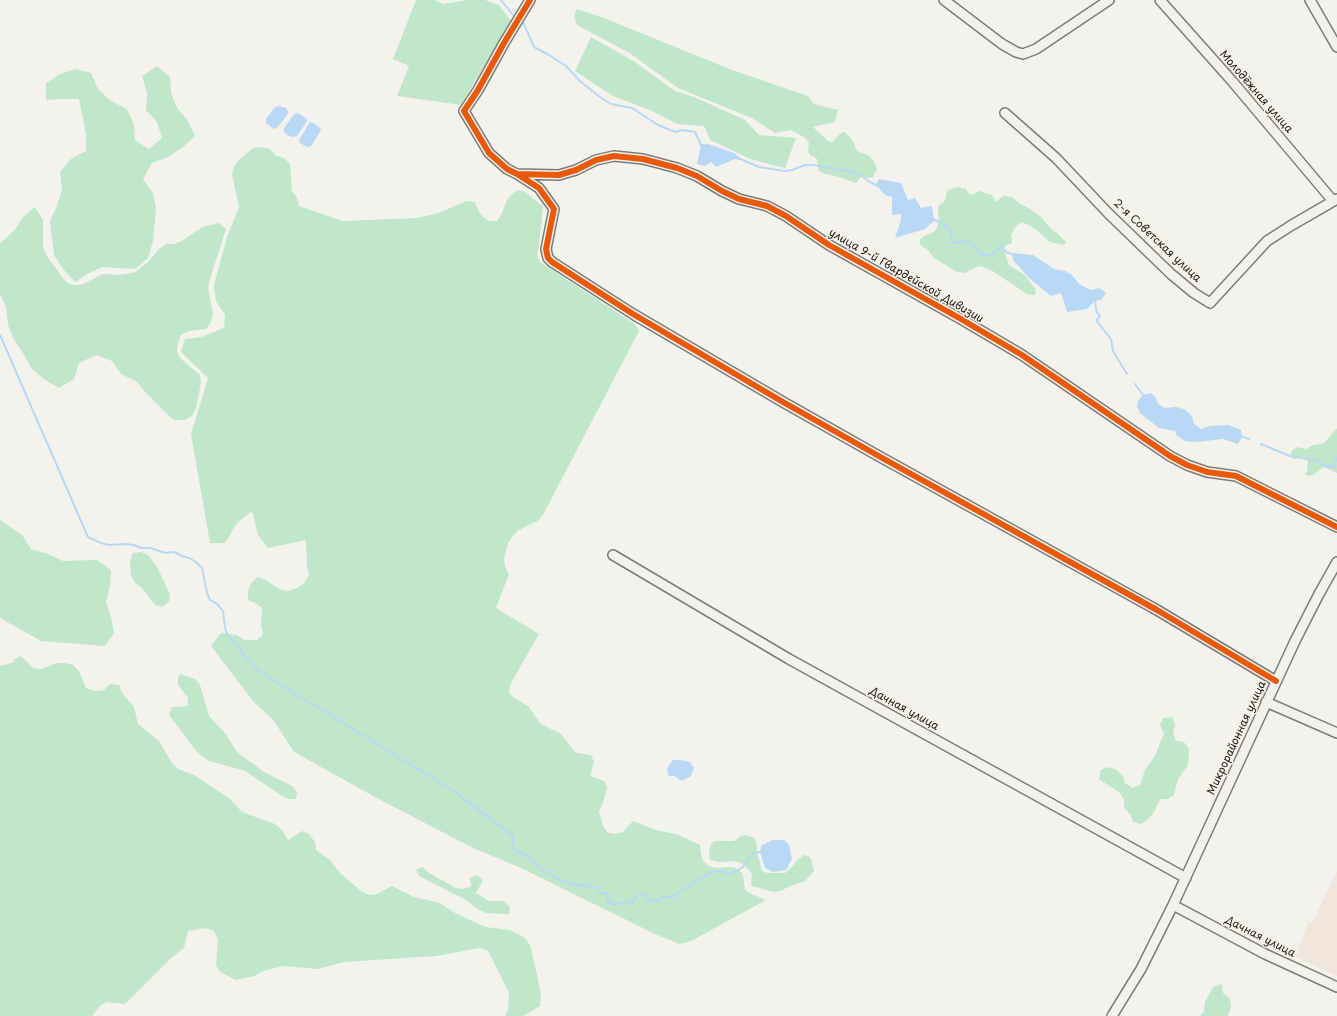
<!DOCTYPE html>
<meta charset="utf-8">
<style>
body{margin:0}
canvas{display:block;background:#f4f2ec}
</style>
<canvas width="1337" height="1016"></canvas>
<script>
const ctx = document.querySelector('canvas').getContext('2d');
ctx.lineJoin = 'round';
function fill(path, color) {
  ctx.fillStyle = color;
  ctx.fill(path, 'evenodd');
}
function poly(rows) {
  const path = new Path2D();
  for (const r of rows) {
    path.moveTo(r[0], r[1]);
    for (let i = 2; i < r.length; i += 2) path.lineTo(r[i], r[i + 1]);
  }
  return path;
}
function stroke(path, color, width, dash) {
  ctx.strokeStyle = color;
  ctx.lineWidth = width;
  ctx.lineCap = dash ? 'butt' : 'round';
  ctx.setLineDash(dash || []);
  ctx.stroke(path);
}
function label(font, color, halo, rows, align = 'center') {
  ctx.font = font + ' "Playpen Sans",sans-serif';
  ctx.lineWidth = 3;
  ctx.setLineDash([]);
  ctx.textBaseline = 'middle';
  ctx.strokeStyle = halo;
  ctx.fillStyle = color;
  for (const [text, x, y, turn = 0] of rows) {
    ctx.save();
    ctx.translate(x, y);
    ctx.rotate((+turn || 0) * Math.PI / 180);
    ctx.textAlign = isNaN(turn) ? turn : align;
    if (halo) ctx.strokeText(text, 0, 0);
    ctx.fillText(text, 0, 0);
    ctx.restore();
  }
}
const built = poly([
 [1337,871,1337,976,1295,957,1298,951,1297,950,1309,921,1312,923]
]);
const green = poly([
 [416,0,434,0,443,4,468,0,485,0,499,5,511,21,461,105,397,96,409,66,393,59],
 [577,9,604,18,732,70,808,96,814,104,838,110,835,122,813,127,828,141,832,142,841,133,845,132,853,141,856,149,859,152,868,155,874,161,877,169,873,177,869,178,861,177,856,183,835,176,822,173,819,171,817,159,810,155,808,151,809,143,804,137,791,130,775,133,752,118,678,88,631,54,577,25,574,16],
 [591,37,635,62,675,91,694,97,745,120,759,135,796,138,785,168,750,159,710,140,704,126,677,124,650,110,613,96,575,71],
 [157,66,170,77,171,93,177,108,188,121,195,136,183,147,168,157,152,163,143,179,153,193,156,209,153,241,148,258,135,269,103,267,89,273,75,282,63,269,54,255,50,221,57,206,62,189,60,172,71,159,86,151,86,134,79,99,62,99,46,100,46,83,60,74,75,69,91,73,98,89,111,101,127,109,134,124,135,140,149,149,162,138,157,122,146,110,147,93,142,76],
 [262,147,270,149,276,156,284,158,290,164,292,191,297,198,299,206,343,221,416,218,439,213,466,201,475,202,478,210,483,217,489,221,497,221,501,215,507,200,512,194,518,190,525,192,543,206,539,246,537,254,540,262,635,324,639,331,544,513,539,520,517,531,508,543,504,559,505,567,509,574,496,608,539,634,511,683,509,692,514,698,528,706,541,724,561,734,576,753,591,755,594,762,590,776,604,781,607,788,603,803,599,811,603,826,608,833,616,834,623,832,633,821,656,830,679,835,700,845,701,853,703,861,709,866,716,868,731,867,739,869,743,875,745,890,751,894,766,900,691,941,680,944,657,935,519,867,473,848,373,796,294,752,274,721,253,701,211,646,221,633,237,635,244,640,257,640,263,634,261,625,262,608,255,603,248,600,248,591,251,583,258,577,266,580,279,589,288,591,297,588,304,583,309,575,307,567,306,540,268,548,258,535,252,511,237,523,225,543,210,543,191,434,208,378,181,352,185,339,201,337,224,328,225,315,216,301,214,285,227,237,239,207,232,174,234,166,240,159,253,148],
 [958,187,966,189,968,193,972,195,979,191,992,195,996,202,1003,196,1012,197,1019,203,1030,209,1041,217,1053,231,1056,232,1066,242,1064,245,1050,242,1034,228,1022,222,1018,224,1013,231,1011,235,1012,243,1005,246,1004,250,1008,263,1010,266,1025,275,1035,289,1036,293,1033,295,1027,294,991,270,980,266,976,267,965,273,957,272,934,258,927,249,923,247,920,244,920,239,924,236,932,233,936,230,939,221,938,208,940,204,944,202,946,198,946,194,948,190],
 [35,207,43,220,43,247,46,255,66,282,73,285,81,285,103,274,119,275,127,274,135,272,148,262,159,249,166,244,174,244,182,241,196,231,203,227,219,223,226,229,210,279,208,288,213,314,211,322,206,329,189,331,181,335,178,343,177,352,181,359,200,375,201,383,196,408,192,416,185,420,176,420,171,418,147,394,137,382,121,374,112,361,96,355,79,363,74,379,59,388,45,380,32,369,23,353,14,340,8,325,6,307,0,294,0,244,1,242,14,231,23,217],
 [1336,429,1337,429,1337,473,1324,467,1313,475,1309,476,1305,474,1307,471,1308,461,1300,458,1295,459,1291,457,1291,452,1294,449,1298,447,1306,449,1313,445,1322,444,1325,442],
 [0,520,22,535,31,549,48,554,63,561,97,560,111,570,110,586,106,602,111,617,114,633,105,646,41,641,0,618],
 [141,552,148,555,157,567,170,594,169,602,162,607,155,605,141,587,135,583,131,575,130,560,133,553],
 [21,656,33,668,41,669,57,663,65,663,73,665,79,671,86,688,95,691,104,690,110,684,119,685,122,693,134,707,138,724,159,741,172,763,178,769,194,775,230,799,242,812,275,824,282,830,288,840,302,831,309,834,315,842,316,850,330,860,341,874,361,891,369,895,377,894,392,886,414,897,440,903,455,913,485,927,510,930,525,938,530,945,538,979,541,997,540,1006,523,1016,505,1016,508,1010,509,993,488,951,480,948,436,956,344,962,318,969,283,966,263,971,254,976,236,980,220,972,216,965,218,939,214,931,206,928,188,931,184,948,170,959,125,1004,107,1002,100,1006,92,1016,0,1016,0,666,15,662,13,660],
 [180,674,195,679,200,685,209,716,225,733,237,752,264,772,292,786,297,792,296,799,289,799,282,796,245,771,209,761,197,752,169,715,172,707,188,706,188,698,178,685,178,677],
 [1172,717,1175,725,1173,733,1176,741,1184,742,1189,749,1188,765,1178,779,1174,795,1168,799,1160,799,1153,814,1147,820,1141,824,1133,822,1130,814,1124,808,1124,800,1120,793,1099,779,1101,770,1109,767,1117,770,1123,776,1125,783,1132,788,1140,785,1145,770,1155,756,1164,733,1160,725,1163,718],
 [746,835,754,838,756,842,758,857,760,861,761,869,764,872,768,873,785,873,792,867,797,860,804,855,808,856,811,859,814,871,805,881,788,887,781,891,773,892,757,887,753,887,751,884,752,875,750,871,741,863,732,861,719,862,710,860,709,856,710,847,712,843,715,841,734,841,741,836],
 [423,867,429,873,456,888,464,889,471,886,470,878,477,875,483,880,476,893,489,901,504,901,510,907,509,914,486,913,479,910,466,900,419,876,416,869],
 [1222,984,1223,993,1230,999,1231,1008,1228,1016,1200,1016,1204,1011,1205,1002,1213,987]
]);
const water = poly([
 [279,106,286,108,288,111,288,114,277,128,274,129,266,123,266,119,275,107],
 [298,113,307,119,307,121,297,136,293,137,289,136,284,132,284,128,294,114],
 [310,122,314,123,321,129,320,132,311,146,307,147,300,143,299,140],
 [708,144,734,153,745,161,735,159,716,167,711,162,705,166,697,164,701,145],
 [879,179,901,183,908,200,915,198,921,208,932,206,934,221,925,229,895,238,901,220,901,214,892,215,892,197,885,195,876,185],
 [1012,253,1033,255,1054,269,1065,271,1072,275,1079,284,1091,290,1099,288,1106,293,1101,300,1095,301,1087,309,1067,312,1061,293,1051,296,1029,278,1013,260],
 [1151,393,1156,398,1158,404,1165,408,1176,407,1184,409,1192,416,1194,424,1201,429,1210,426,1229,425,1241,430,1242,437,1238,444,1223,439,1197,442,1185,441,1177,436,1175,431,1159,428,1140,413,1137,406,1138,401,1143,395],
 [673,760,680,760,690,762,694,768,691,776,682,781,678,779,675,776,670,776,668,775,667,768],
 [772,840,784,840,789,845,792,859,786,870,773,872,765,868,760,852,761,846]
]);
const stream = poly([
 [501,0,513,15],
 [523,22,534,47,549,55,566,66,581,82,600,97,611,104,632,108,658,125,675,132,682,130,695,132,701,145,704,145],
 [743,160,759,167,784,171,792,170,805,165,813,165,843,170,860,174,868,181,878,186],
 [933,219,945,225,951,233,953,243,964,241,969,243,976,247,980,254,990,256,1001,246,1006,252,1014,255],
 [1093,299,1095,300,1096,310,1100,317,1096,320,1111,339,1113,351,1127,374],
 [0,335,88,537,101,543,109,545,125,544,134,545,141,548,150,548,166,553,174,552,182,556,189,558,196,562,202,568,207,593,210,600,217,604,223,611,225,628,228,636,257,670,452,790,513,836,512,846,518,852,526,855,538,867,562,881,578,885,594,887,600,893,608,894,608,903,616,904,632,902,638,895,646,893,648,900,656,901,664,897,672,897,706,875,713,872,721,871,729,874,736,871,743,867,752,854,760,852],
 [1135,384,1144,396],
 [1241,436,1249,439],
 [1261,444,1290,456,1316,460,1326,467,1333,466,1337,458]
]);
const street = poly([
 [530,0,504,43,478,90,464,111,489,153,507,169,517,174,559,175,576,170,596,160,614,156,643,159,677,168,697,176,722,191,739,199,767,206,786,216,829,245,961,319,1022,355,1170,456,1187,465,1207,472,1236,476,1337,527],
 [944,0,1002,44,1016,52,1023,54,1036,49,1109,0],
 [1160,0,1232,81,1333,201],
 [1310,0,1337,47],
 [1005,113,1056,158,1108,213,1171,274,1194,293,1210,303,1267,241,1292,225,1337,199],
 [517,174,539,188,554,209,546,249,548,258,552,262,633,314,783,402,884,459,1157,610,1276,681],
 [613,555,789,659,1186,878],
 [1266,702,1337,733],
 [1173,905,1265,954,1337,987],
 [1112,1016,1141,969,1173,905,1295,641,1319,594,1337,562]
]);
const cycleway = poly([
 [530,0,504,43,478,90,464,111,489,153,507,169,517,174,559,175,576,170,596,160,614,156,643,159,677,168,697,176,722,191,739,199,767,206,786,216,829,245,961,319,1022,355,1170,456,1187,465,1207,472,1236,476,1337,527],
 [517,174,539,188,554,209,546,249,548,258,552,262,633,314,783,402,884,459,1157,610,1276,681]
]);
const streetNames = [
 ["Молодёжная улица",1256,92,49],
 ["2-я Советская улица",1157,241,43],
 ["улица 9-й Гвардейской Дивизии",906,276,30],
 ["Дачная улица",904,709,29],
 ["Микрорайонная улица",1237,738,-65],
 ["Дачная улица",1260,937,27]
];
fill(built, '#f2e6dc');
fill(green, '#c0e7c9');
fill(water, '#b8d8f6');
stroke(stream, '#b8d8f6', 2);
stroke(street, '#7d7c7a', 12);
stroke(street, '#f2f1ed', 9);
stroke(cycleway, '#e8590c', 6);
label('11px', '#1c1c1c', '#f7f3e8', streetNames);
</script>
